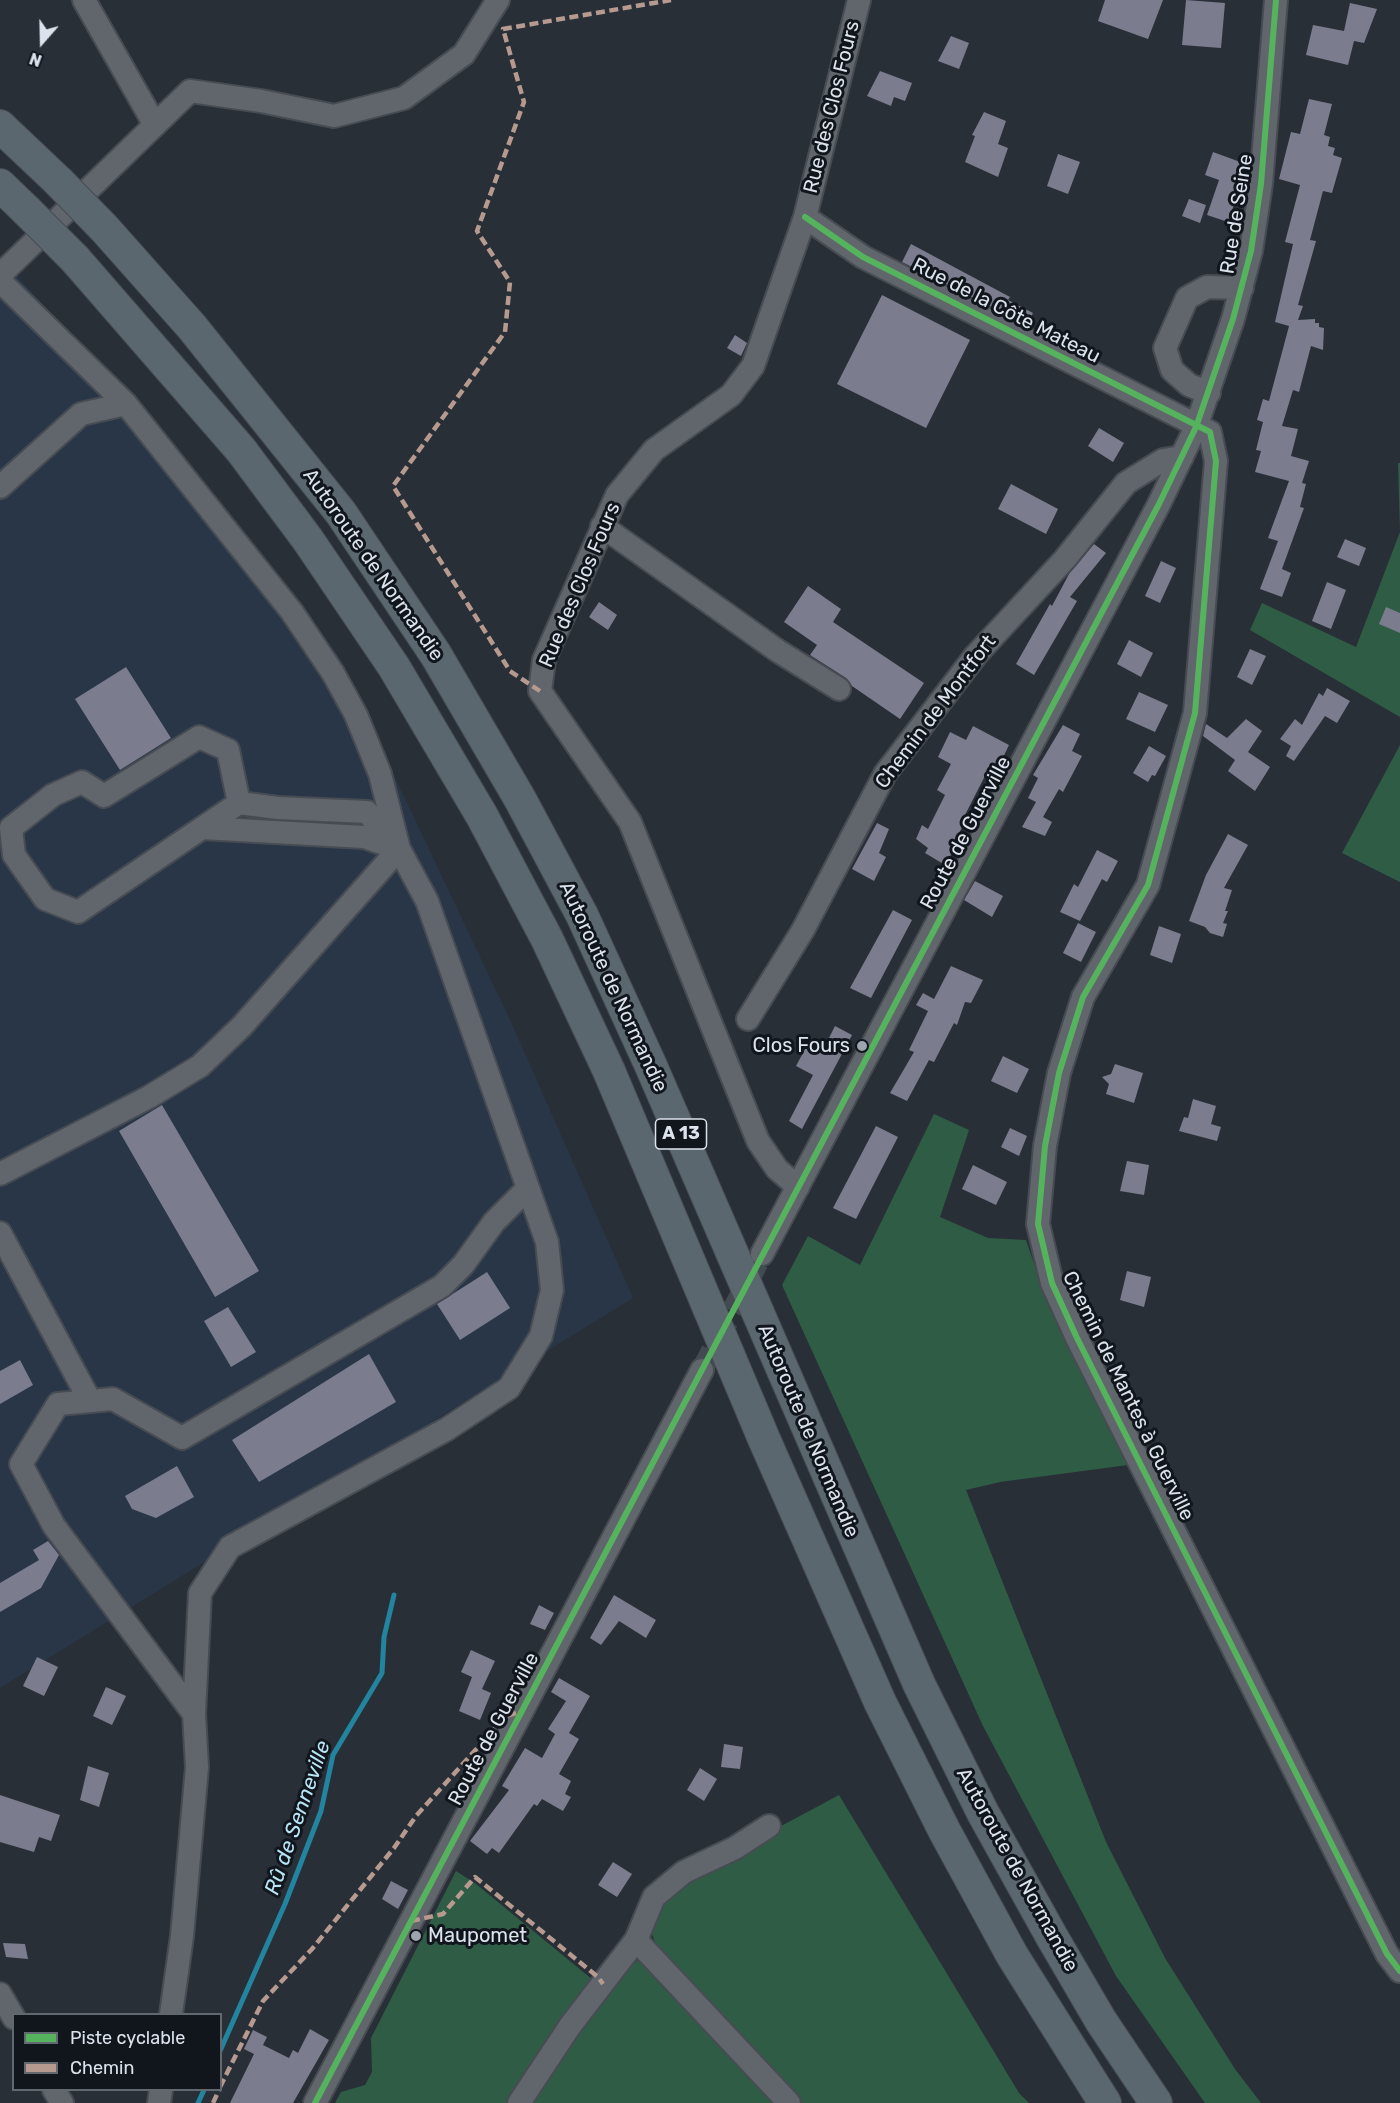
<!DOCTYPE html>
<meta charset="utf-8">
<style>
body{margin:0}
#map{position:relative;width:1400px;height:2103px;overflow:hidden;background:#292f37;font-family:Rubik,sans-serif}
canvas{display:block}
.legend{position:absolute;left:12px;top:2013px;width:210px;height:78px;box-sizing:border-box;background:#11161d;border:2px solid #626870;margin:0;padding:8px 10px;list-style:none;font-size:18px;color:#dce3ed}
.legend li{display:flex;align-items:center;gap:12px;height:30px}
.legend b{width:30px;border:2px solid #626870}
.north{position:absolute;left:12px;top:12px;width:60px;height:60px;-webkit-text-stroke:4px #11161d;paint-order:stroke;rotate:200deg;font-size:16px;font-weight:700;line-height:24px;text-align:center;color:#dce3ed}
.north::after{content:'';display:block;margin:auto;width:21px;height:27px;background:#dce3ed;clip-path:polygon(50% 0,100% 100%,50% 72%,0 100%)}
</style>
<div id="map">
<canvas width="1400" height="2103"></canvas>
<ul class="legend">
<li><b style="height:8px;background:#56b35d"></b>Piste cyclable</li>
<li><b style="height:8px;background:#b69a8f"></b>Chemin</li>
</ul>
<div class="north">N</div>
</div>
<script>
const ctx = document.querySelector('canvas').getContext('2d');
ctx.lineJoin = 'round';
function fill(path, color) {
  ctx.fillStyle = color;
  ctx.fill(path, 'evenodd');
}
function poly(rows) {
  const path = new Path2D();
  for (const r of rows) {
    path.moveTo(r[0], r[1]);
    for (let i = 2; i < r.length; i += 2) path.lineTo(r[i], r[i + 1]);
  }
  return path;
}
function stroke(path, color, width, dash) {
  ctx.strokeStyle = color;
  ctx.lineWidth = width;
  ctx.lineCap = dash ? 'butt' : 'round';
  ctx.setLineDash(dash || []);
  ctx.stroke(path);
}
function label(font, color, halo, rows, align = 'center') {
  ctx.font = font + ' Rubik,sans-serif';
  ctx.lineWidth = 6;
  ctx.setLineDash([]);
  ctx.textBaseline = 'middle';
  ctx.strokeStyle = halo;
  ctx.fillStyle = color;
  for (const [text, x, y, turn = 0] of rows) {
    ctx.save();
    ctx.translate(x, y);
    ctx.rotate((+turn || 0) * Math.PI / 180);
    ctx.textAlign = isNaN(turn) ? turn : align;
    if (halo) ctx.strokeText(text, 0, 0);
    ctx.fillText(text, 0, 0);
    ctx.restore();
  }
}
const built = poly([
 [0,257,194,472,336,653,511,1022,633,1298,0,1688]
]);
const green = poly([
 [1398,463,1400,463,1400,717,1250,630,1262,603,1356,647,1400,532],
 [1400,745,1400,882,1342,853],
 [934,1114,969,1130,940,1217,988,1238,1026,1240,1048,1304,1128,1465,1000,1482,966,1490,1106,1842,1165,1958,1235,2069,1261,2103,1205,2103,1116,1976,983,1726,782,1285,808,1236,860,1265],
 [839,1795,1019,2093,1029,2103,802,2103,657,1947,652,1934,663,1901,686,1877],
 [456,1871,476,1884,593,1980,510,2103,335,2103,341,2092,365,2085,372,2072,371,2038],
 [639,1960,655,1967,780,2103,525,2103,617,1972]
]);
const stream = poly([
 [220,2051,285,1904,321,1811,333,1755,382,1673,384,1637,394,1595],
 [198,2103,204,2090]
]);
const building = poly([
 [1105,0,1163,0,1148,39,1098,21],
 [1186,0,1225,3,1221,48,1182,45],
 [1350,3,1377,9,1364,43,1354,41,1348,65,1306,55,1313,25,1344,31],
 [951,36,969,43,959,69,938,61],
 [880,71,912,83,905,101,894,97,891,106,867,96],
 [1309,99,1332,104,1324,135,1330,137,1328,146,1335,148,1333,155,1342,158,1332,193,1323,191,1310,240,1316,241,1298,305,1303,306,1298,320,1315,319,1315,323,1319,323,1319,327,1324,328,1323,350,1311,346,1299,392,1293,390,1282,426,1298,429,1291,456,1309,461,1302,483,1306,484,1300,507,1304,508,1282,569,1291,573,1282,597,1260,589,1278,541,1268,538,1289,481,1255,472,1261,451,1256,450,1263,422,1257,420,1263,399,1269,401,1289,326,1275,322,1293,244,1285,242,1300,185,1279,179,1291,132,1300,134],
 [984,112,1006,121,998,144,1008,148,998,177,965,162,975,136,972,135],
 [1213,152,1243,163,1235,185,1240,187,1228,222,1207,215,1219,180,1205,175],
 [1058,154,1080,162,1068,194,1047,186],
 [1189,199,1206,205,1200,223,1182,216],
 [911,244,1010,297,1008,300,1033,313,1027,325,902,262],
 [882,295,970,340,926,428,837,384],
 [735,335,747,343,741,356,727,348],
 [1099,428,1124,443,1113,462,1088,446],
 [1011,484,1058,509,1046,534,998,509],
 [1345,539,1366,548,1359,566,1337,557],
 [1094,544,1106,553,1070,597,1077,601,1034,675,1016,664,1050,604,1052,606,1069,574],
 [1161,561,1176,568,1160,603,1145,596],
 [1327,582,1346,590,1331,629,1312,621],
 [808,586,841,609,833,622,924,683,900,719,852,686,846,678,810,655,817,645,784,622],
 [599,602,617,615,608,630,589,617],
 [1386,607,1400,613,1400,633,1379,624],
 [1129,640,1153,653,1141,677,1117,664],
 [1250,649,1266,656,1252,685,1237,677],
 [126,667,171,738,120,770,75,699],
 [1327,688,1350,701,1337,723,1325,716,1294,761,1286,756,1291,746,1280,739,1295,719,1302,725,1319,693,1323,696],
 [1139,692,1168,705,1155,732,1126,719],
 [1246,719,1262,731,1248,752,1270,767,1255,791,1228,771,1235,760,1203,736,1206,724,1227,738],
 [1063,725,1080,734,1072,751,1082,756,1063,792,1059,789,1043,817,1052,822,1045,836,1022,827,1036,802,1028,798,1038,778,1033,775],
 [973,726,1009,745,995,774,988,770,965,815,968,817,950,849,953,851,945,865,925,853,928,848,916,839,922,825,928,829,945,795,937,790,951,764,938,757,950,732,966,740],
 [1149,746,1166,756,1155,776,1152,775,1148,782,1133,773],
 [877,823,889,829,879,853,886,857,874,881,852,869],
 [1228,834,1248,845,1224,888,1232,890,1225,911,1228,911,1223,923,1227,924,1223,937,1210,933,1205,927,1189,921,1206,875],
 [1097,850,1118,861,1107,882,1102,879,1080,921,1060,912,1074,884,1078,887],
 [975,881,1003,896,992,917,964,900],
 [893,910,912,920,871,998,850,988],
 [1078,923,1096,932,1081,962,1063,953],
 [1159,926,1181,934,1172,963,1150,955],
 [951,966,983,980,971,1003,965,1002,957,1025,954,1023,934,1062,929,1060,907,1101,890,1093,914,1052,909,1050,928,1011,916,1005,923,993,934,999],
 [835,1026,852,1035,802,1129,789,1121,813,1075,796,1066,811,1038,825,1046],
 [1003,1056,1029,1069,1017,1093,991,1081],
 [1115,1064,1143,1073,1134,1103,1106,1094,1109,1084,1102,1077,1111,1074],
 [1193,1099,1216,1106,1211,1124,1221,1127,1217,1141,1179,1131,1184,1117,1188,1118],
 [162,1105,259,1271,215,1297,119,1131],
 [876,1126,898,1137,856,1219,833,1208],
 [1010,1128,1027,1136,1019,1156,1001,1147],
 [1127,1161,1149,1165,1144,1195,1120,1191],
 [973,1165,1007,1182,996,1205,962,1189],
 [1127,1271,1151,1277,1144,1307,1120,1300],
 [487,1272,510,1308,460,1340,437,1304],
 [228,1307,256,1352,231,1367,204,1321],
 [369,1354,396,1402,259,1482,232,1440],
 [20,1360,33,1385,0,1404,0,1371],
 [177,1466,194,1497,156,1518,132,1509,125,1496],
 [48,1541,59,1555,41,1588,0,1612,0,1583,39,1560,33,1550],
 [614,1595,656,1620,646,1638,619,1621,601,1645,590,1638],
 [539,1605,554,1613,545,1630,530,1624],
 [471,1650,495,1661,482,1689,491,1693,480,1720,459,1711,472,1677,461,1672],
 [37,1657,58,1667,44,1696,23,1686],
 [559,1678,590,1696,569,1733,579,1739,559,1774,571,1781,565,1794,571,1797,563,1811,542,1799,537,1806,534,1804,499,1853,492,1848,487,1854,470,1841,509,1790,502,1786,525,1748,542,1758,555,1734,548,1729,566,1701,551,1692],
 [106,1687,126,1696,112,1725,93,1716],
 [724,1744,743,1747,740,1769,721,1767],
 [88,1766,109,1773,99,1807,80,1800],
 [700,1768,717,1779,704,1801,687,1790],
 [0,1795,60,1815,51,1841,39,1837,34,1852,0,1842],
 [613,1862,632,1874,617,1897,598,1885],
 [391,1881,408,1890,398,1909,382,1899],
 [3,1943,25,1944,28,1959,6,1957],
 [310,2029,329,2040,293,2103,230,2103,254,2054,244,2049,253,2030,267,2037,263,2045,289,2058,293,2050,298,2053]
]);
const minorTunnel = poly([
 [702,1370,762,1254]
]);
const minor = poly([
 [84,0,155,125],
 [805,217,863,257,1210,432,1216,461,1195,713,1148,885,1083,997,1059,1073,1045,1146,1038,1224,1052,1283,1077,1338,1387,1954,1400,1971],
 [0,275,190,91,261,101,334,116,404,98,464,54,498,0],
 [0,281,126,404,292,612,333,673,356,715,380,774,398,845],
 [1209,393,1189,385,1172,370,1165,348,1187,298,1207,287,1242,288],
 [0,487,81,414,126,404],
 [602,526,778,651,839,689],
 [202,828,364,837,398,849],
 [748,1019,803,930,885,774,976,655,1065,559,1126,483,1163,460,1182,457],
 [0,1174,149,1097,200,1066,242,1026,399,849],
 [798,1187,777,1169,758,1141,630,822,540,691,544,660,617,495,654,450,731,395,753,366,805,217,859,0],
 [0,1233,90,1401],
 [762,1254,1159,504,1196,427,1233,319,1251,251,1261,184,1276,0],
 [194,1714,200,1593,230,1547,447,1429,509,1388,541,1336,552,1290,547,1242,427,901,399,849,367,812,278,808,239,803,78,912,45,899,14,855,11,828,53,795,82,782,104,796,199,737,228,750,239,803],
 [636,1940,654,1897,684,1872,735,1848,769,1826],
 [0,1994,14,2018],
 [171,2014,182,1936,197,1767,194,1714,54,1526,21,1464,58,1404,113,1399,182,1438,442,1286,463,1265,494,1222,528,1188],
 [54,2090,62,2103],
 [159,2103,161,2090],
 [315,2103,702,1370],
 [519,2103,570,2026,636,1940,789,2103]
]);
const highway = poly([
 [0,126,58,181],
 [0,185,26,210],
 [104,228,192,327,341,513,436,655,520,799,582,915,651,1066,919,1684,983,1813,1052,1937,1101,2021,1156,2103],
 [75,259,241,450,308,540,394,667,482,816,547,939,609,1071,764,1439,880,1702,944,1830,1012,1955,1105,2103]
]);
const highwayBridge = poly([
 [58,181,104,228],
 [26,210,75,259]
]);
const quiet = poly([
 [540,691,510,671,393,486,505,332,510,282,477,231,524,102,503,29,671,0],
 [411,1921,443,1914,475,1877,598,1977,603,1984],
 [220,2087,263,2001,312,1949,394,1848,416,1816,506,1716,523,1711],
 [213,2103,219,2090]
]);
const cycleway = poly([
 [805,217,863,257,1210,432,1216,461,1195,713,1148,885,1083,997,1059,1073,1045,1146,1038,1224,1052,1283,1077,1338,1387,1954,1400,1971],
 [315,2103,1159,504,1196,427,1233,319,1251,251,1261,184,1276,0]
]);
const markers = [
 [862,1046,6,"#9da4ad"],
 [416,1936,6,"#9da4ad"]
];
const shields = [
 [681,1134,51]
];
const shieldNames = [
 ["A 13",681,1134]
];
const streetNames = [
 ["Rue des Clos Fours",832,107,-76],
 ["Rue de Seine",1237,214,-81],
 ["Rue de la Côte Mateau",1006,311,27],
 ["Autoroute de Normandie",373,565,55],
 ["Rue des Clos Fours",580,585,-67],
 ["Chemin de Montfort",936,712,-53],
 ["Route de Guerville",966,833,-62],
 ["Autoroute de Normandie",613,987,65],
 ["Chemin de Mantes à Guerville",1128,1396,64],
 ["Autoroute de Normandie",808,1431,67],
 ["Route de Guerville",494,1729,-62],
 ["Autoroute de Normandie",1017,1870,61]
];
const poiNames = [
 ["Clos Fours",850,1046],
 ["Maupomet",428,1936,"left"]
];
const waterNames = [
 ["Rû de Senneville",298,1818,-71]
];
fill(built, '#283648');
fill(green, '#2f5c44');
stroke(stream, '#23849f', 5);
fill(building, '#7b7c8d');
stroke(minorTunnel, '#444a52', 22, [22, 11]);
stroke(minor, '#474c53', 26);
stroke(highway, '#474c53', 34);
stroke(minor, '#61656c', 22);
stroke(highway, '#5b676e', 32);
stroke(highwayBridge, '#474c53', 34, []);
stroke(highwayBridge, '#5b676e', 32);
stroke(quiet, '#b69a8f', 4.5, [9, 4.5]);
stroke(cycleway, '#56b35d', 6);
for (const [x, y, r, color] of markers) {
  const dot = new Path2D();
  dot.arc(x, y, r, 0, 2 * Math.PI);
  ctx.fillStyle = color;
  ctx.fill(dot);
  stroke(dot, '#11161d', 2);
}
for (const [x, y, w] of shields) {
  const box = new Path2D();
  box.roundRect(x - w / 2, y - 15, w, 30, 4.5);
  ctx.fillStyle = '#11161d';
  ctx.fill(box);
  stroke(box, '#dce3ed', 1.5);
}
label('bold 18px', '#dce3ed', null, shieldNames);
label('20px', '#dce3ed', '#11161d', streetNames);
label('20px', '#dce3ed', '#11161d', poiNames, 'right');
label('italic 21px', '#b7e5f5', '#11161d', waterNames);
</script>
